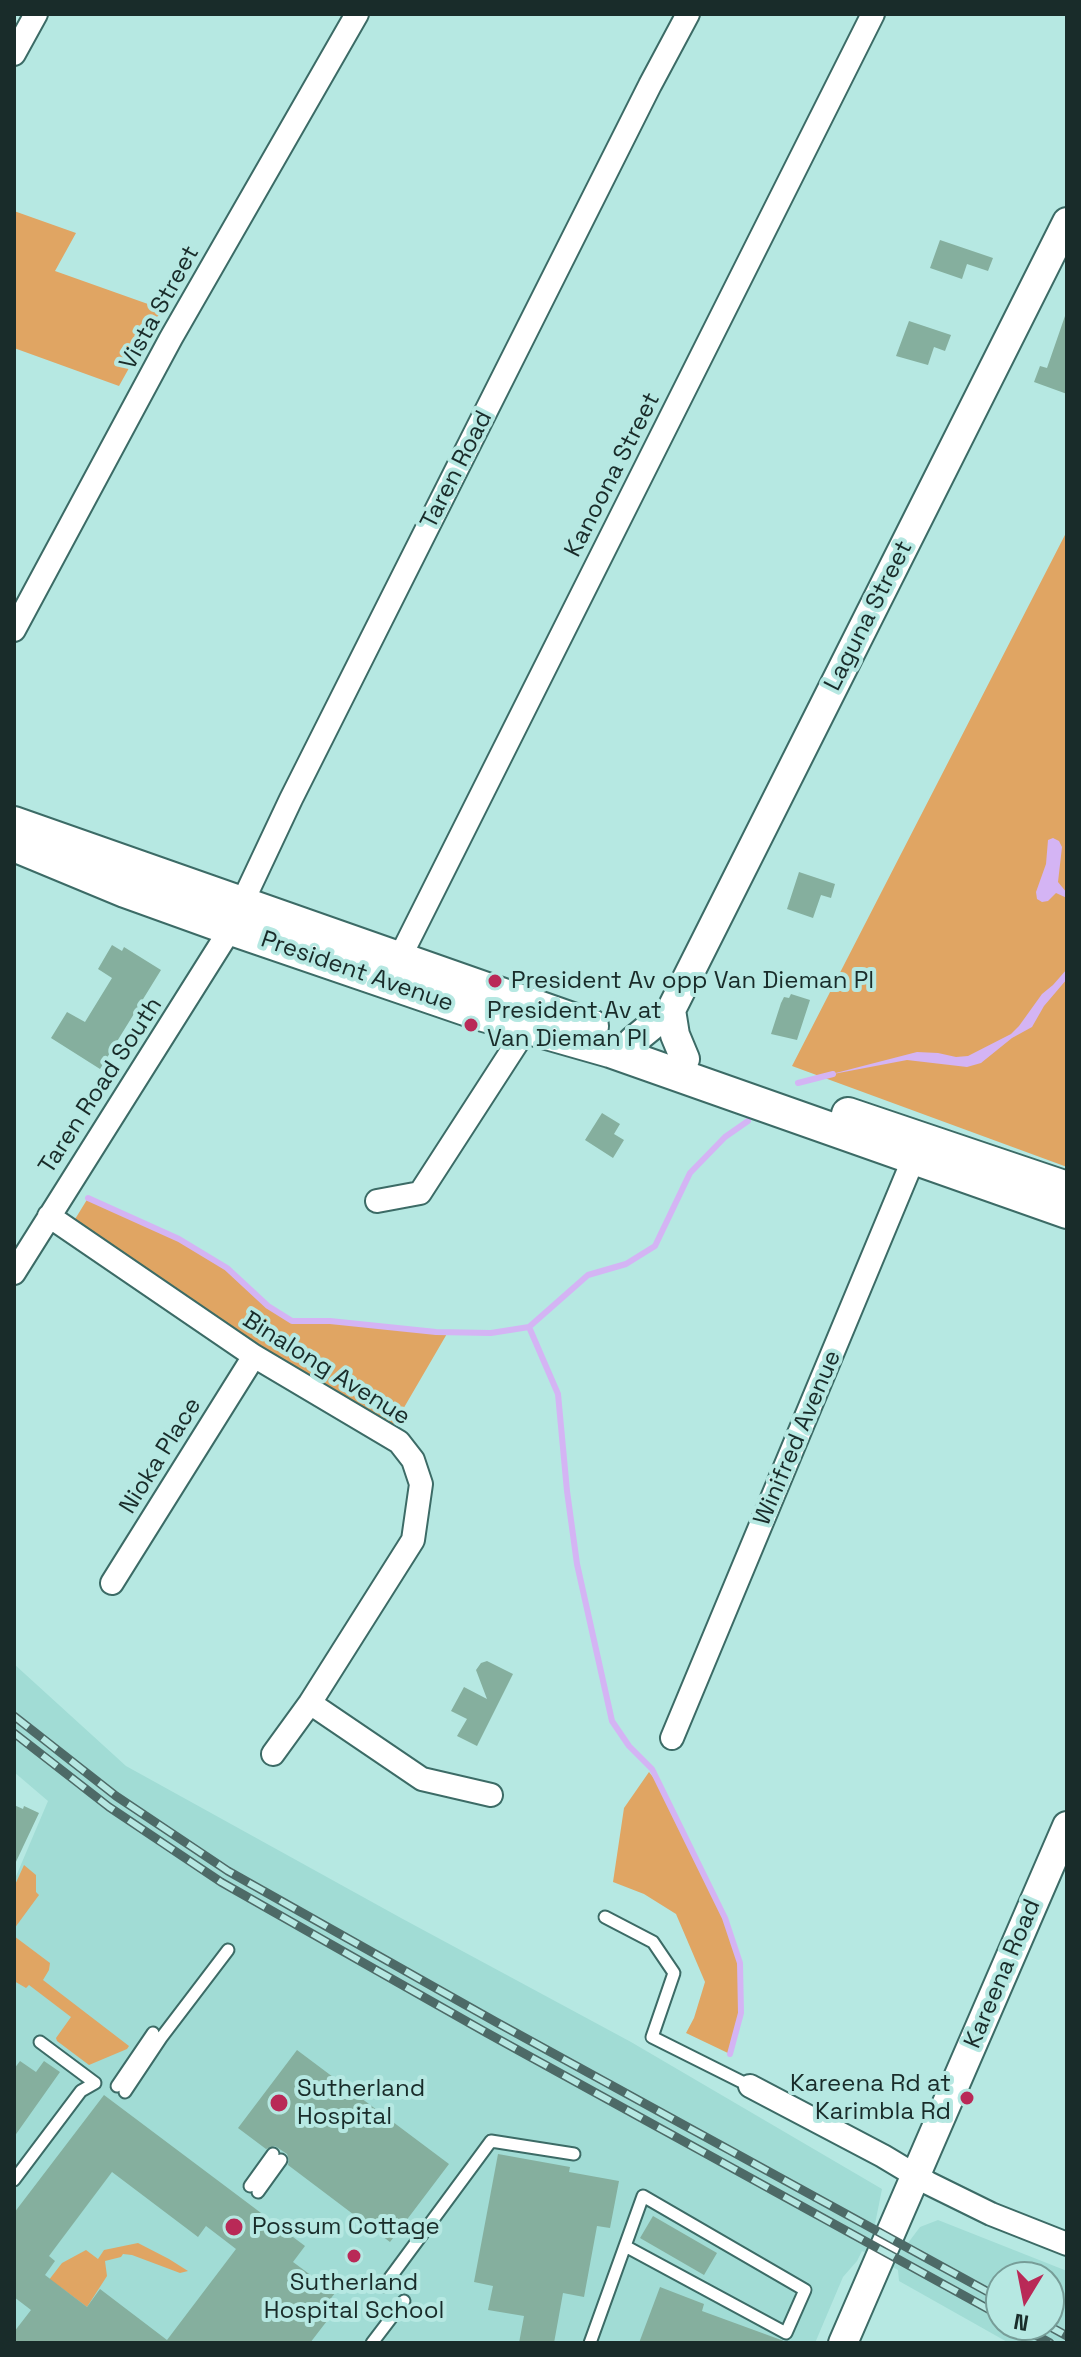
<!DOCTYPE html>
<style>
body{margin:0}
#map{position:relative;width:1081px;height:2357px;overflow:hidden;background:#b6e8e2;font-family:"Space Grotesk",sans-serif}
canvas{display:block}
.frame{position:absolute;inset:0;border:16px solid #192c2a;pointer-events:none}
.north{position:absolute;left:985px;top:2261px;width:80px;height:80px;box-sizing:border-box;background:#b6e8e2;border:2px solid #779d98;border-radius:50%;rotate:190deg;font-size:22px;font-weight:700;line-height:32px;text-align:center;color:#192c2a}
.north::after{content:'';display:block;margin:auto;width:28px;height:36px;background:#b92957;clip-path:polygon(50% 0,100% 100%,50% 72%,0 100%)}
</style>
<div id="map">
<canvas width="1081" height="2357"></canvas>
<div class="frame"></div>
<div class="north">N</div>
</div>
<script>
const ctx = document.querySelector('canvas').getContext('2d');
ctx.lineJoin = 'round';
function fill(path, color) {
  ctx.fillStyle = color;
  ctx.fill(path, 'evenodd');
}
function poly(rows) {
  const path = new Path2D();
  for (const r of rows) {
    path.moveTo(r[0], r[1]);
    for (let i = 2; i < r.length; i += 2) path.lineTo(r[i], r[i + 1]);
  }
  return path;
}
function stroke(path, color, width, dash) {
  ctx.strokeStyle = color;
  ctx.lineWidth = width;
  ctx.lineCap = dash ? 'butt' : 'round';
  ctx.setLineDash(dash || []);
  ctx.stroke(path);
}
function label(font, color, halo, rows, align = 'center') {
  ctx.font = font + ' "Space Grotesk",sans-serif';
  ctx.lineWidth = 8;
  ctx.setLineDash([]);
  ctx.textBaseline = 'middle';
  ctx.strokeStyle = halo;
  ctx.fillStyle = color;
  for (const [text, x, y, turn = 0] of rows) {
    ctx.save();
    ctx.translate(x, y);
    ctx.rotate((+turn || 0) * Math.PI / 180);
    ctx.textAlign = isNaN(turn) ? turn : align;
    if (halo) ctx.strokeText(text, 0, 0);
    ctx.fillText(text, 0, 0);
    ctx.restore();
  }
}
const built = poly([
 [14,1664,126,1766,401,1918,631,2042,882,2189,875,2224,908,2243,920,2227,938,2220,1067,2271,1067,2343,1009,2343,899,2281,898,2270,862,2251,857,2261,843,2277,815,2343,14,2343,14,1881,48,1801,14,1772],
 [1001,2277,1049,2277,1049,2325,1001,2325]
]);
const green = poly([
 [14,211,76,233,55,271,162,309,119,386,14,348],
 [1067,531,1067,1167,792,1066],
 [88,1198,179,1239,227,1268,268,1306,292,1321,330,1321,448,1332,388,1435,69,1229],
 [649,1772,657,1782,725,1918,740,1963,741,2013,730,2054,686,2033,694,2018,705,1982,676,1914,644,1894,613,1882,624,1808],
 [24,1865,36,1875,36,1892,39,1895,14,1929,14,1887],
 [14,1936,50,1963,49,1970,43,1980,129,2046,127,2049,89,2065,57,2041,56,2038,71,2017,29,1985,26,1988,14,1981],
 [138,2243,169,2259,188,2271,180,2273,132,2255,123,2254,121,2257,105,2261,107,2276,87,2307,59,2286,35,2298,62,2263,86,2250,98,2259,104,2250]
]);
const water = poly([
 [1053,838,1059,841,1062,847,1058,882,1067,893,1067,898,1056,893,1048,901,1042,902,1037,899,1036,892,1046,864,1048,840],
 [1067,969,1067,979,1044,1006,1032,1027,1012,1038,981,1063,967,1067,907,1060,828,1075,917,1052,938,1053,956,1057,968,1056,1011,1034,1019,1026,1042,994,1053,985]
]);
const stream = poly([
 [798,1083,833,1074],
 [88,1198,179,1239,227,1268,268,1306,292,1321,330,1321,436,1332,491,1333,529,1327,588,1275,626,1264,655,1246,690,1173,725,1137,748,1121],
 [529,1327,558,1394,567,1491,577,1564,612,1721,629,1746,652,1769,725,1918,740,1963,741,2013,730,2054]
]);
const building = poly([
 [940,240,993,258,988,271,967,264,962,279,930,268],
 [1065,316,1067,317,1067,394,1034,382,1040,366,1047,368],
 [909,321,951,335,945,351,934,347,928,365,896,356],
 [799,872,835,884,831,898,821,895,813,918,787,909],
 [112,945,122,951,124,947,161,970,100,1069,51,1038,67,1012,85,1022,112,978,98,969],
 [791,994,810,1000,797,1040,771,1034,781,1003,784,997,789,998],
 [602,1113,620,1124,614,1134,624,1140,613,1158,585,1140],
 [487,1661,513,1674,477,1746,457,1736,467,1719,451,1711,464,1687,487,1699,476,1670,481,1663],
 [14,1805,23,1809,24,1806,39,1813,14,1866],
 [297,2050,449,2164,390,2242,288,2165,289,2160,287,2154,275,2146,266,2149,238,2128],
 [20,2061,36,2072,44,2061,60,2072,14,2137,14,2069],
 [104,2095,305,2246,293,2262,335,2293,322,2310,330,2317,310,2343,14,2343,14,2332,31,2310,14,2297,14,2213],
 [112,2172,198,2237,206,2226,236,2249,167,2340,100,2289,87,2307,45,2275,55,2261,49,2256],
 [498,2154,570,2167,569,2172,619,2181,610,2228,597,2226,584,2297,563,2293,554,2343,519,2343,524,2316,488,2310,493,2286,474,2282],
 [653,2216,717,2253,704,2275,640,2238],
 [660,2287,704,2304,702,2311,784,2341,784,2343,639,2343]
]);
const service = poly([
 [605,1917,653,1942,674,1973,652,2037,750,2086],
 [117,2086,153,2033],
 [125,2092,161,2038,228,1950],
 [14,2180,81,2091,95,2083,40,2042],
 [250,2186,273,2154],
 [258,2192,281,2160],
 [384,2286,491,2141,574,2154],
 [372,2343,404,2301],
 [590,2343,643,2196,805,2290,786,2333,625,2246]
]);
const minor = poly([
 [14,54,36,14],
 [14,630,171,338,357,14],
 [242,903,291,799,650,85,688,14],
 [399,959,873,14],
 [377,1201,420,1193,526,1029],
 [49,1216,254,1356,399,1442,413,1460,421,1484,413,1540,310,1703,273,1754],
 [14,1273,231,928],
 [112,1583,254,1356],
 [310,1703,422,1779,491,1795],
 [672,1738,913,1160],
 [750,2086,883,2156,928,2183,991,2214,1067,2244]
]);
const tertiary = poly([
 [671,1010,675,1035,685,1059],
 [633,1041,671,1010,1067,222],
 [843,2343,1067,1826]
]);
const secondary = poly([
 [14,823,592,1026],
 [14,845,125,891,214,923,480,1014,610,1051,1067,1212],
 [848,1114,1067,1188]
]);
const rail = poly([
 [14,1716,116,1796,228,1871,496,2022,1001,2299],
 [14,1733,109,1807,221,1882,487,2033,1001,2316],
 [1018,2325,1050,2343],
 [1047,2325,1067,2336]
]);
const markers = [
 [495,981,8,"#b92957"],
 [471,1025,8,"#b92957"],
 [967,2098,8,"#b92957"],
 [279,2103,10,"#b92957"],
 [234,2227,10,"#b92957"],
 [354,2256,8,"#b92957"]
];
const streetNames = [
 ["Vista Street",160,308,-61],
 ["Taren Road",457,470,-63],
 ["Kanoona Street",613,475,-63],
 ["Laguna Street",869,616,-63],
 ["President Avenue",357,972,19],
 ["Taren Road South",101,1086,-57],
 ["Binalong Avenue",326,1369,32],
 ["Winifred Avenue",798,1438,-67],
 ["Nioka Place",161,1456,-58],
 ["Kareena Road",1003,1974,-67]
];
const poiNames = [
 ["President Av opp Van Dieman Pl",511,981],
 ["President Av at",487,1011],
 ["Van Dieman Pl",487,1039],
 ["Kareena Rd at",951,2084,"right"],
 ["Karimbla Rd",951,2112,"right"],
 ["Sutherland",297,2089],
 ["Hospital",297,2117],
 ["Possum Cottage",252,2227],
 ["Sutherland",354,2283,"center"],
 ["Hospital School",354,2311,"center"]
];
fill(built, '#a1dcd5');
fill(green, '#e0a563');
fill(water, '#d4b4f4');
stroke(stream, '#d4b4f4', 6);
fill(building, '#85af9e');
stroke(service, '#3c6b66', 15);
stroke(minor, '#3c6b66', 26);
stroke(tertiary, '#3c6b66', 32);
stroke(secondary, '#3c6b66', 36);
stroke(service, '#fff', 11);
stroke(minor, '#fff', 22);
stroke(tertiary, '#fff', 28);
stroke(secondary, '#fff', 32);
stroke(rail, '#4d6a67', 9);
stroke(rail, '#b6e8e2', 6, [18]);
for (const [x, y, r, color] of markers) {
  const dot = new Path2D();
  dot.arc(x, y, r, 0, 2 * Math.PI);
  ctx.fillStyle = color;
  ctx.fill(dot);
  stroke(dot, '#b6e8e2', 3);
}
label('24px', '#192c2a', '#b6e8e2', streetNames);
label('24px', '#192c2a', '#b6e8e2', poiNames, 'left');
</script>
